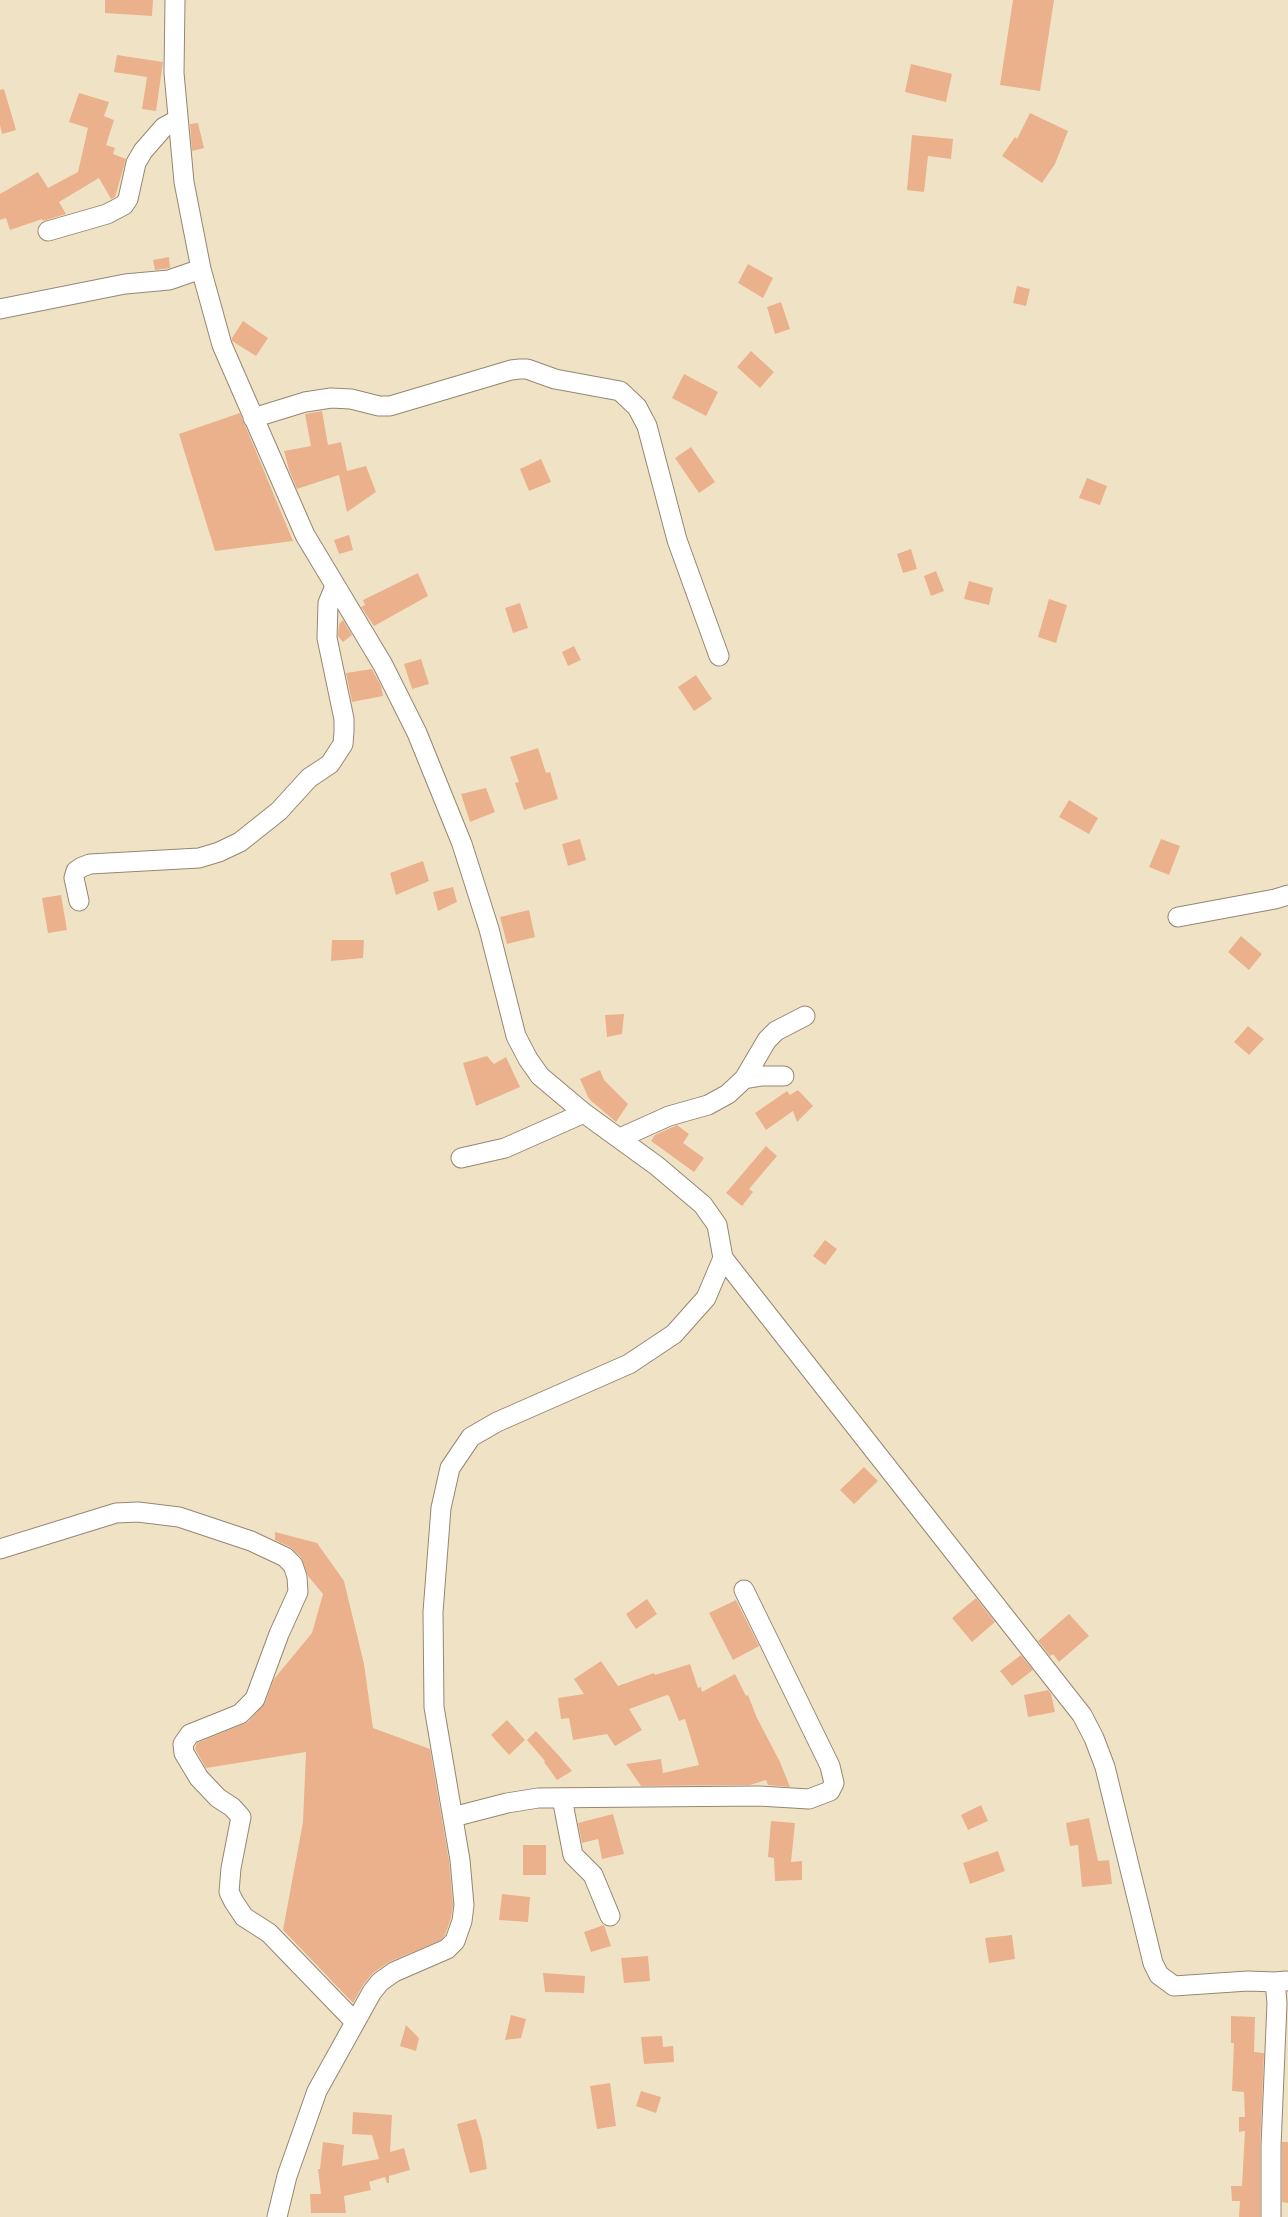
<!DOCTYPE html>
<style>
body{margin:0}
canvas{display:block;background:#f0e3c5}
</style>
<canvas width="1288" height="2217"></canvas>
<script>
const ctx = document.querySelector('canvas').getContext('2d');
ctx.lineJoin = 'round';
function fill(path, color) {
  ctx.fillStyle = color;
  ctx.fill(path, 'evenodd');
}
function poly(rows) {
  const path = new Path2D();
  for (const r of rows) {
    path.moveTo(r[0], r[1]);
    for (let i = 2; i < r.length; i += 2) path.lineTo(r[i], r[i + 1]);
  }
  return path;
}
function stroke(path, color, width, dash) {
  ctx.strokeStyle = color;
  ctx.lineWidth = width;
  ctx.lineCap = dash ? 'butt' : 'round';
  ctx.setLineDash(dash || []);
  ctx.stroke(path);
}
const building = poly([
 [105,0,153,0,152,16,105,13],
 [1013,0,1054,0,1040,91,1000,85],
 [117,55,163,62,156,111,142,109,147,77,114,72],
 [911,64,952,74,946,102,905,92],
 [4,89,16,130,2,134,0,125,0,90],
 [79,93,109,102,104,116,114,120,106,145,115,148,113,154,126,159,115,197,111,199,99,178,59,202,66,214,43,221,42,219,10,230,6,218,0,220,0,194,38,172,48,188,78,172,88,128,69,122],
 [1030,113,1068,131,1055,164,1042,183,1002,156,1015,137,1017,139],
 [198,123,204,148,192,151,190,124],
 [912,135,953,139,951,159,928,156,924,192,907,190],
 [169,257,170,268,155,270,153,260],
 [748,264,773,278,763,298,738,283],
 [1017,286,1030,289,1026,306,1013,303],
 [781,302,790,329,775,334,767,307],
 [243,321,268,338,256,356,232,341,232,338],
 [751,351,774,372,760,388,737,367],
 [684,374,718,392,706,416,672,398],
 [322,411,328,445,341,442,347,471,366,466,376,492,347,512,339,475,297,489,289,470,284,451,311,446,305,414],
 [240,413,293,541,215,551,179,434],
 [691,447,715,482,699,493,675,458],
 [541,459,551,482,529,491,520,469],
 [1087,478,1107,486,1100,505,1079,498],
 [349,535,353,550,339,554,334,540],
 [911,549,917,569,903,573,897,554],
 [936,571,944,591,931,596,924,576],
 [418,573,428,596,374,626,361,607,365,605,363,600],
 [969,581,993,588,989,605,964,599],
 [1049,599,1067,605,1056,643,1038,637],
 [520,603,528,628,513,633,505,608],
 [343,620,352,635,343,642,338,636,339,624],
 [574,646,581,660,568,666,562,652],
 [421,659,429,684,412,689,404,664],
 [372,669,381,686,383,696,352,702,346,673],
 [696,675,712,699,694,711,678,687],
 [538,748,546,773,550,772,558,799,524,810,515,783,519,782,510,757],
 [486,788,495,812,470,822,461,794],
 [1069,800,1098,818,1089,834,1059,817],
 [580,839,586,860,568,866,562,844],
 [1161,839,1180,846,1169,875,1149,867],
 [423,861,429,881,396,895,390,873],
 [453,887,457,902,438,911,433,892],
 [61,895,67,930,48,933,42,898],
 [529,910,535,937,507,944,500,917],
 [1241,936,1262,954,1249,970,1228,952],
 [332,940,364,940,363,958,331,961],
 [624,1014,622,1034,607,1037,605,1015],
 [1248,1026,1264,1039,1249,1055,1234,1042],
 [487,1056,494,1064,506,1057,520,1087,476,1106,463,1063],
 [600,1070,604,1080,628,1104,616,1122,589,1099,580,1079],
 [798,1090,813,1106,797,1122,793,1111,766,1130,755,1113,787,1091,790,1095],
 [677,1125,689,1134,683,1143,704,1158,694,1172,651,1141,655,1135],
 [766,1146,777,1156,749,1189,753,1192,742,1206,726,1193],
 [825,1240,837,1249,825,1265,813,1256],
 [864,1467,878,1481,854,1504,840,1490],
 [275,1532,317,1543,344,1581,364,1664,373,1728,430,1749,449,1861,453,1905,451,1918,445,1935,441,1940,389,1962,373,1973,363,1985,353,2003,283,1930,303,1822,306,1752,206,1768,195,1749,197,1743,248,1722,265,1703,274,1679,312,1633,323,1594,308,1576,301,1557,290,1547,275,1540],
 [976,1598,995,1622,972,1642,952,1618],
 [647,1599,657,1614,636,1629,626,1614],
 [736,1600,759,1646,733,1660,709,1613],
 [1069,1614,1089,1636,1059,1662,1053,1654,1050,1656,1038,1641],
 [1021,1655,1033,1670,1012,1686,1000,1671],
 [601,1661,618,1686,654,1673,655,1675,690,1664,698,1688,701,1687,702,1692,735,1674,746,1696,748,1695,757,1718,780,1762,790,1787,768,1785,766,1780,750,1785,641,1786,626,1764,661,1759,663,1773,699,1765,685,1719,679,1721,669,1696,667,1695,629,1709,642,1730,615,1746,607,1734,573,1740,569,1718,561,1719,558,1698,584,1694,574,1679],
 [1048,1690,1051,1694,1055,1712,1028,1717,1024,1695],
 [507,1720,525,1740,509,1755,491,1735],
 [536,1731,560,1757,572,1771,557,1780,544,1762,545,1761,527,1740],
 [981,1805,988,1821,968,1830,961,1815],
 [613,1814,624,1854,602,1859,598,1839,582,1843,578,1823],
 [1089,1818,1098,1861,1109,1860,1112,1884,1082,1887,1078,1845,1070,1846,1066,1823],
 [771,1821,795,1823,791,1862,802,1861,802,1880,775,1881,774,1858,768,1857],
 [523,1845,546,1845,546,1875,523,1875],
 [998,1851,1005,1871,970,1884,963,1863],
 [502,1894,530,1897,528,1922,499,1920],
 [604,1925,611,1946,591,1952,584,1932],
 [1012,1935,1015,1959,989,1963,985,1938],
 [648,1956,650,1981,624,1983,621,1958],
 [543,1973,585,1976,584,1993,545,1992],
 [511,2015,526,2019,521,2038,505,2040],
 [1231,2016,1255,2017,1254,2052,1264,2053,1260,2146,1260,2217,1239,2217,1240,2201,1232,2201,1231,2186,1242,2186,1245,2131,1239,2132,1239,2117,1245,2117,1244,2092,1232,2091,1234,2043,1231,2043],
 [406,2025,419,2038,416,2051,400,2046],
 [662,2036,663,2047,673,2046,674,2062,644,2064,641,2037],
 [610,2083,616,2126,597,2129,590,2086],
 [641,2091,661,2097,656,2113,636,2106],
 [353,2112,392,2115,390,2152,404,2148,410,2170,389,2176,389,2183,387,2183,385,2177,369,2182,371,2190,344,2196,346,2213,311,2213,310,2194,321,2194,318,2169,320,2169,323,2142,344,2145,342,2166,379,2159,372,2135,352,2134],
 [476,2119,482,2139,487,2169,470,2173,457,2124],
 [1282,2142,1288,2142,1288,2203,1282,2202]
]);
const minor = poly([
 [175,0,174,73,184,182,201,269,222,345,305,535,383,665,417,733,462,844,489,929,516,1036,528,1059,540,1076,584,1113,657,1166,703,1205,717,1225,723,1258,706,1298,674,1334,629,1364,497,1422,471,1437,450,1468,441,1508,433,1612,434,1707,460,1860,464,1905,462,1921,455,1941,447,1949,394,1972,380,1982,372,1992,317,2091,287,2176,277,2217],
 [48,231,107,214,124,205,128,199,136,163,143,151,164,127,177,120],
 [0,309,125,284,169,280,201,269],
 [253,418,305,402,331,398,351,399,379,406,390,406,511,370,520,369,527,369,555,379,620,391,637,407,647,426,677,540,719,656],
 [79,901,74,878,76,871,82,867,90,864,199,858,219,852,240,842,279,811,309,778,330,764,343,744,344,732,344,719,327,638,328,603,335,586],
 [1178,917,1275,899,1288,895],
 [744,1079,762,1076,784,1076],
 [620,1138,669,1116,708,1105,728,1094,744,1079,767,1040,776,1031,805,1016],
 [461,1158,505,1148,584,1113],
 [723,1258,1082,1715,1094,1738,1105,1767,1153,1963,1159,1975,1174,1986,1248,1981,1275,1982],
 [0,1549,116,1513,138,1512,179,1517,251,1541,285,1557,293,1565,297,1577,298,1592,279,1634,255,1699,240,1714,190,1734,183,1744,184,1753,199,1778,218,1798,232,1807,241,1817,231,1868,229,1892,234,1902,244,1917,269,1933,355,2022],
 [562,1798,573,1855,593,1875,610,1916],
 [453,1817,507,1803,538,1798,759,1796,809,1799,830,1791,834,1783,830,1766,744,1590],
 [1271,2217,1271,2146,1277,2003,1275,1982,1286,1981]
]);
fill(building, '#ebb18d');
stroke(minor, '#968672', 21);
stroke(minor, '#fff', 19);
</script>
